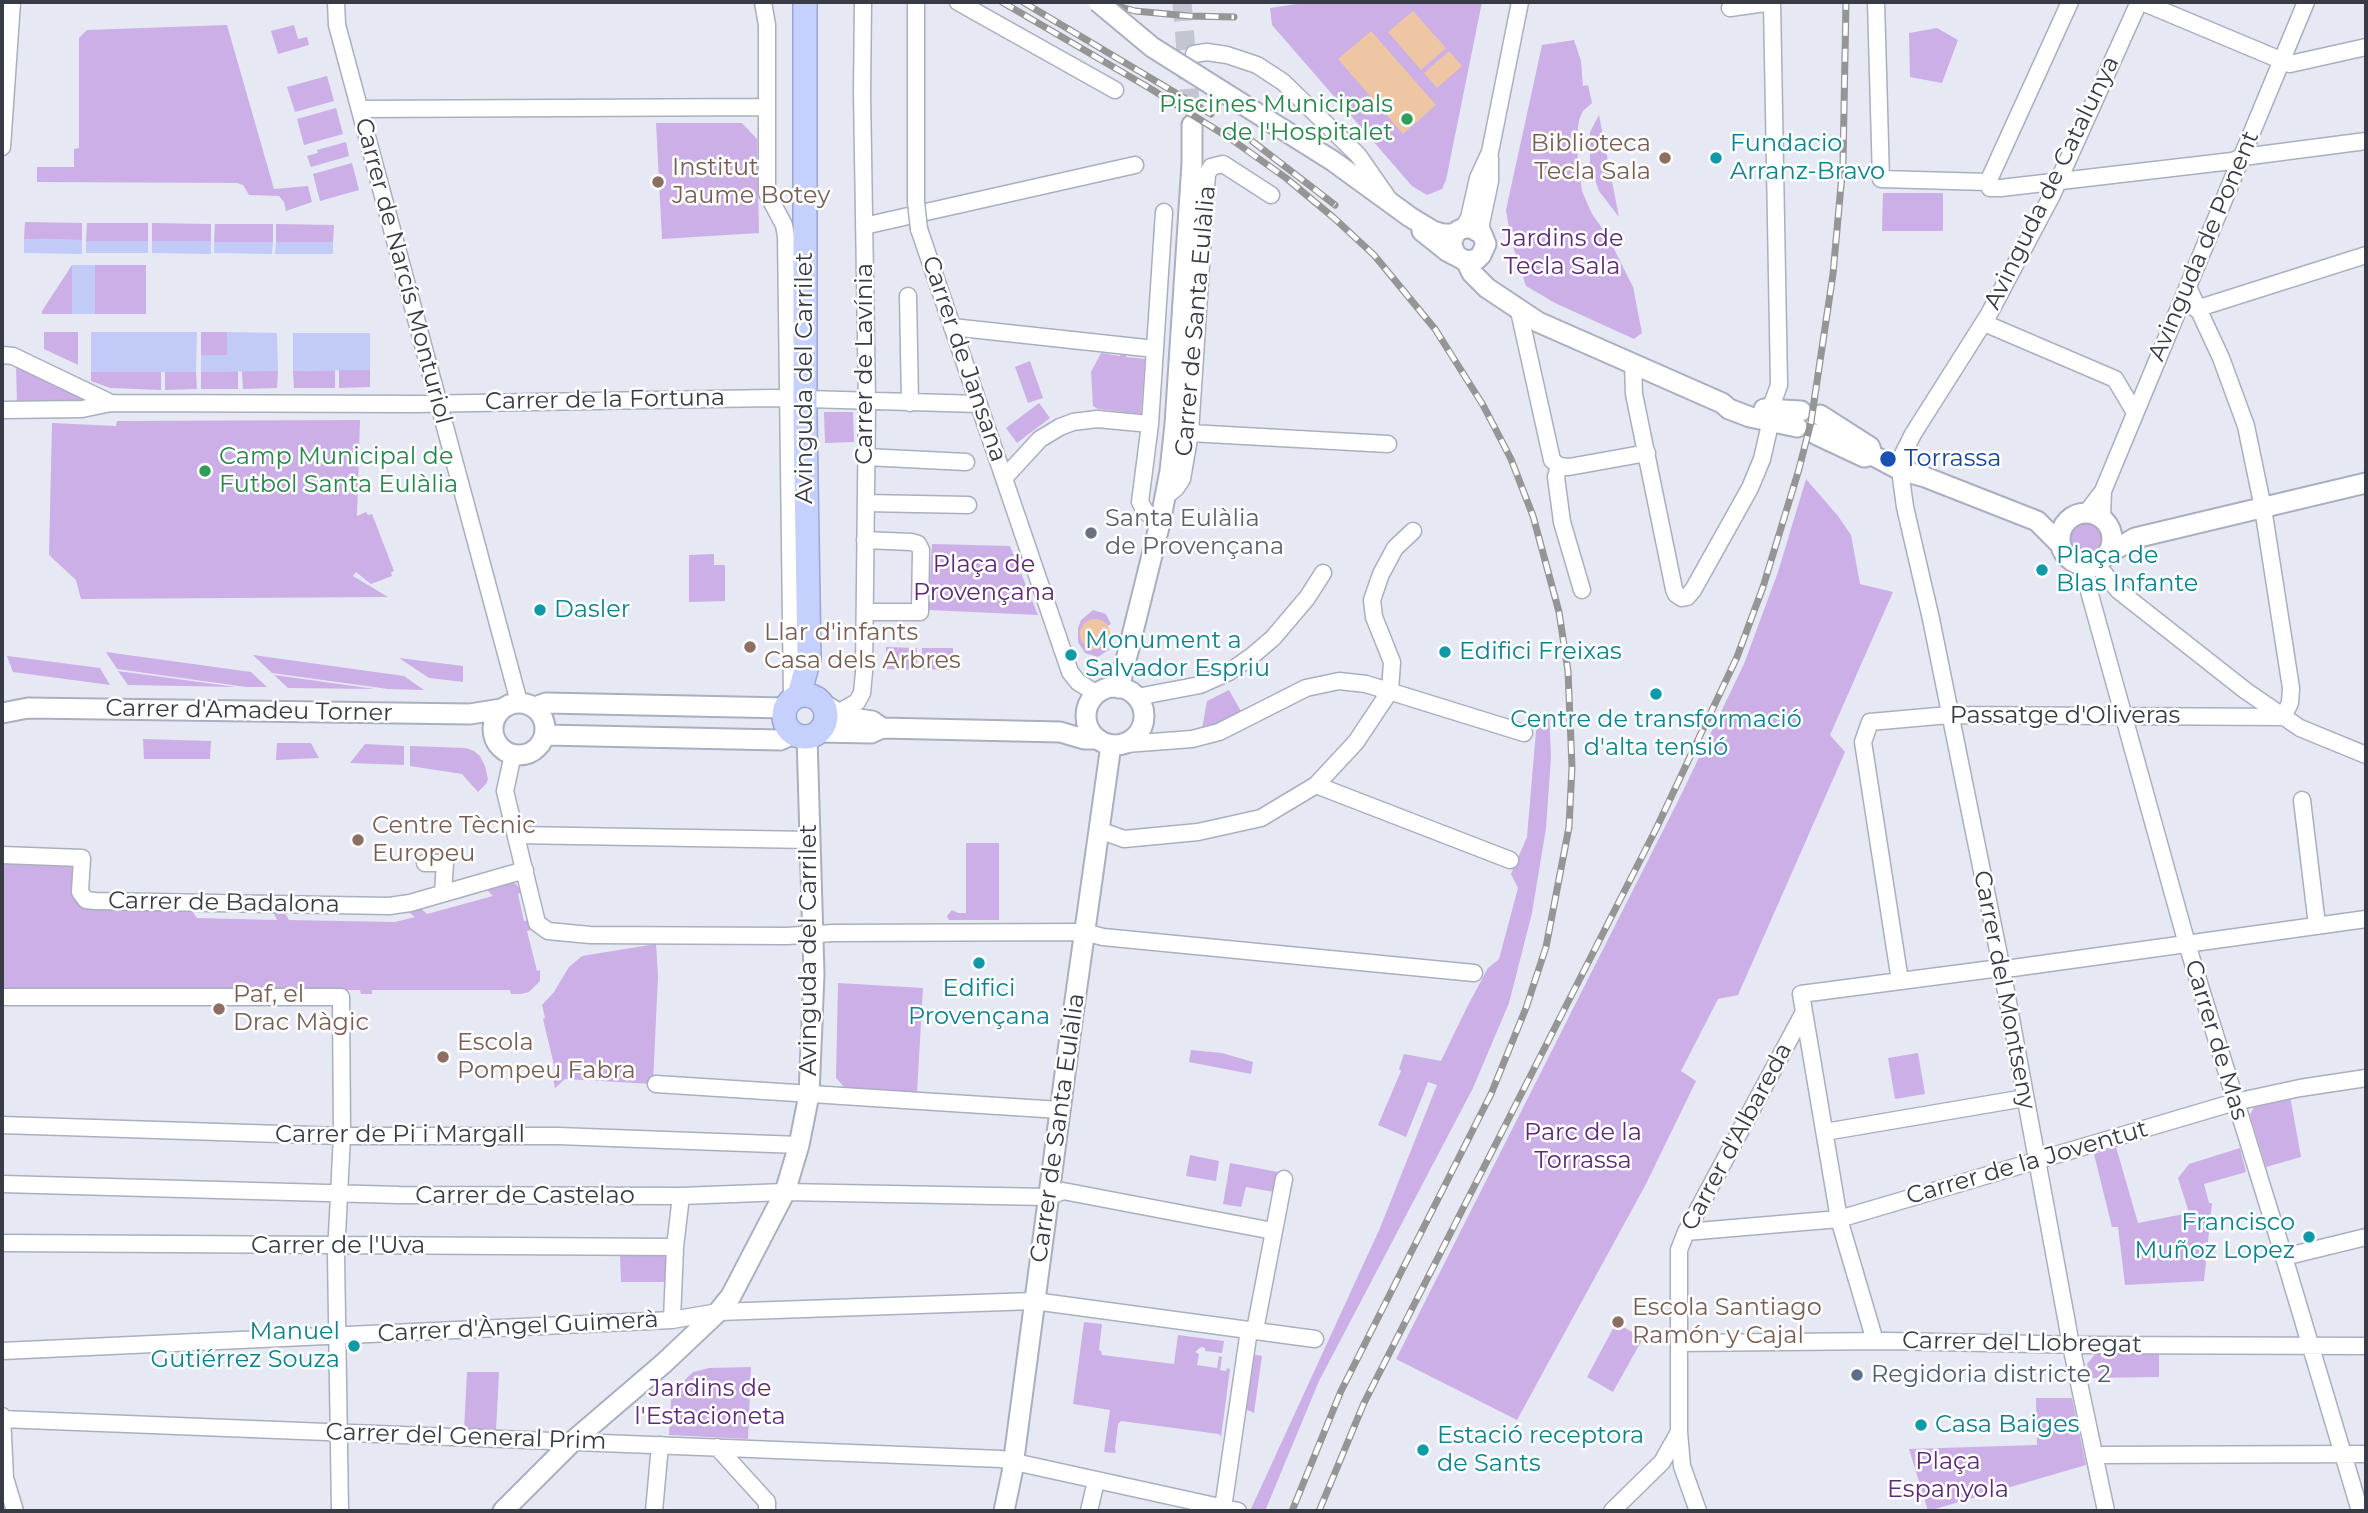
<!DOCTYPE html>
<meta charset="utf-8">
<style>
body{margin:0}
#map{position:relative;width:2368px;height:1513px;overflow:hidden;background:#e6e9f3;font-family:Montserrat,sans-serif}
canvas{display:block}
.frame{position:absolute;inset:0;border:4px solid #363b45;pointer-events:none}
</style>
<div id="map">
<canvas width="2368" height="1513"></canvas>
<div class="frame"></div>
</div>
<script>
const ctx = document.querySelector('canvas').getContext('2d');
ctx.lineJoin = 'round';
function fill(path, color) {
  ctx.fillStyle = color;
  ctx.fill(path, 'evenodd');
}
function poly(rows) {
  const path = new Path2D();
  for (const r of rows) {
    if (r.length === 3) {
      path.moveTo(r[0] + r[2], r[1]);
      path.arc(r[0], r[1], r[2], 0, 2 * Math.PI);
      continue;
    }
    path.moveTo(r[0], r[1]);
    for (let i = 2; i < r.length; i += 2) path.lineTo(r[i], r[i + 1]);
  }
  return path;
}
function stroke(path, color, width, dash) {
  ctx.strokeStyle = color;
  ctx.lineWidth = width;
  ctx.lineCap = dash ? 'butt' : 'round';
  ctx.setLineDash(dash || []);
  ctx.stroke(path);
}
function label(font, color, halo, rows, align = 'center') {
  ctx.font = font + ' Montserrat,sans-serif';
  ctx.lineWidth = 5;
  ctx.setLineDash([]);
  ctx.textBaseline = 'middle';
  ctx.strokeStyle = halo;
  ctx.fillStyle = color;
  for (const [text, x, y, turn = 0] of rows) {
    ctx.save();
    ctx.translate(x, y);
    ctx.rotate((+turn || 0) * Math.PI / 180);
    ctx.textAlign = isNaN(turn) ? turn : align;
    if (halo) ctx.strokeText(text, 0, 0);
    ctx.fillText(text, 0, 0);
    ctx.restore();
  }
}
const green = poly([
 [1310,2,1482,2,1446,180,1442,189,1427,195,1412,186,1272,25,1270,8],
 [227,25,274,189,308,186,312,202,286,211,284,202,279,196,249,195,243,185,237,183,37,182,37,167,74,167,74,149,79,148,79,38,87,30],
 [294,25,298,39,307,37,309,45,278,54,271,31],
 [1937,28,1958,40,1942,83,1910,77,1909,33],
 [1574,40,1581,61,1583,86,1588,85,1592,103,1583,111,1579,120,1576,143,1582,191,1592,214,1607,235,1633,287,1642,333,1634,339,1555,303,1526,286,1511,240,1506,210,1542,45],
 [327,76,334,101,295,112,287,87],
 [336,108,343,134,304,145,297,119],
 [1599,115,1618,212,1619,217,1599,191,1590,165,1590,132],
 [656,123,742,123,757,139,759,233,662,239],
 [346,142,349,156,311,167,307,156,318,153,317,150],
 [352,163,359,190,320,201,313,174],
 [1883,193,1943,193,1943,231,1882,231],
 [25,222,82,223,82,240,24,239],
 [87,223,148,223,148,241,86,241],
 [152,223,211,224,211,241,152,241],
 [215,224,273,224,273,242,214,242],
 [276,224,334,225,333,242,276,242],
 [72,265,72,314,42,314,42,311],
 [95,265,146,265,146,314,95,314],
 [44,332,78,332,78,365,44,349],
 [201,332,227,332,227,355,201,355],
 [1101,353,1120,356,1121,353,1126,354,1126,357,1145,359,1141,414,1098,409,1093,406,1091,372],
 [1030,361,1043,398,1028,403,1015,367],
 [16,363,87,397,87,403,17,406],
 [335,370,335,388,294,388,293,371],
 [339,370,370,370,370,387,339,388],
 [238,371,238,389,201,389,201,372],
 [242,371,278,371,277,388,243,389],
 [91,372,161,372,161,390,110,388,91,381],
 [165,372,196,372,197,389,165,390],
 [1039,403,1050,418,1017,443,1006,428],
 [824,412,853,412,854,442,825,443],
 [360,420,357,516,366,512,368,515,372,514,394,571,391,572,392,576,371,584,356,572,353,576,388,597,81,599,76,580,49,555,52,423,116,426,117,421],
 [1806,479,1838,516,1851,535,1860,584,1893,592,1830,735,1845,752,1738,995,1718,999,1681,1071,1696,1081,1646,1184,1517,1420,1396,1359,1680,797,1744,664,1778,572],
 [2086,539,18],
 [932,544,1010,546,1038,615,928,610],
 [714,554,714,565,725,565,725,601,689,602,689,555],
 [1093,610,1106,614,1111,624,1108,626,1101,621,1082,627,1081,637,1088,647,1097,648,1105,644,1110,649,1098,657,1085,653,1078,642,1078,628,1081,620],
 [886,647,917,648,917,670,886,669],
 [922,648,953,648,953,670,921,669],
 [106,652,251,672,267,687,246,687,117,669],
 [253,655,404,676,424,690,388,689,272,673],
 [7,656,100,668,110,685,13,672],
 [399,658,463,666,463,682,429,678],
 [118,671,236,687,128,685],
 [274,675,375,689,288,688],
 [1229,690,1242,713,1219,725,1202,729,1207,701],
 [1549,710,1551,757,1546,828,1532,913,1509,1003,1473,1088,1319,1381,1265,1511,1250,1511,1380,1228,1437,1085,1428,1082,1406,1137,1378,1125,1401,1071,1399,1069,1404,1054,1441,1061,1467,1007,1488,968,1499,959,1518,888,1511,874,1527,837,1536,731],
 [143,739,211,741,210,759,144,759],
 [277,743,311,743,319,758,276,760],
 [365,744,404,746,404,765,350,763],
 [410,746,466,748,474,751,480,756,485,766,488,779,486,784,478,792,462,774,410,766],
 [966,843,999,843,999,920,949,920,947,916,952,910,958,913,966,913],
 [2,861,74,863,75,891,190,908,197,918,277,920,272,909,283,910,289,920,395,922,415,917,405,909,417,905,427,914,493,896,484,887,511,882,516,884,522,892,518,894,524,921,528,920,531,930,527,931,537,971,540,970,540,981,529,992,521,994,511,994,510,990,372,990,372,994,361,994,360,990,2,990],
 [656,944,658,976,653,1084,565,1079,555,1088,553,1078,555,1069,543,1019,545,1018,542,1005,554,992,569,967,582,956],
 [838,983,923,988,917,1092,845,1088,836,1078],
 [1191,1050,1222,1053,1253,1062,1251,1074,1189,1062],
 [1918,1053,1925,1094,1895,1099,1888,1058],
 [2290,1096,2301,1157,2266,1167,2250,1115,2254,1107],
 [2116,1147,2138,1223,2189,1213,2178,1178,2189,1164,2240,1148,2246,1172,2204,1184,2209,1203,2212,1203,2204,1281,2125,1285,2118,1227,2112,1227,2094,1154],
 [1190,1155,1219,1161,1216,1181,1186,1176],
 [1230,1163,1278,1172,1274,1192,1246,1187,1241,1207,1223,1204],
 [620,1253,662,1253,669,1262,667,1282,621,1282],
 [1084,1322,1102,1324,1099,1350,1101,1351,1102,1355,1174,1364,1178,1335,1224,1341,1222,1353,1205,1351,1205,1348,1201,1347,1195,1352,1199,1354,1197,1365,1217,1368,1219,1356,1222,1357,1220,1370,1226,1371,1227,1368,1230,1369,1221,1437,1219,1434,1121,1421,1118,1424,1115,1449,1116,1453,1104,1452,1110,1410,1073,1404],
 [1616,1323,1643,1338,1613,1392,1587,1377],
 [2159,1353,2159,1377,2090,1378,2087,1364,2095,1354],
 [1252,1354,1262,1356,1254,1413,1245,1409],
 [751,1367,748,1439,669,1435,671,1400,685,1380,693,1372,709,1368],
 [467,1372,499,1372,496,1431,464,1430],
 [2036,1398,2072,1398,2086,1465,1928,1511,1909,1449,2037,1445]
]);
const sand = poly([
 [24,239,82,240,82,254,24,253],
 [86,241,148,241,148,253,86,253],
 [152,241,211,241,211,254,152,253],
 [214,242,273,242,272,254,214,253],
 [276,242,333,242,333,254,275,254],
 [72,265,95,265,95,314,72,314],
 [91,332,197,332,196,372,91,372],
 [227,332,277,333,278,371,201,372,201,355,227,355],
 [293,333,370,333,370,370,293,371]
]);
const water = poly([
 [1413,11,1446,48,1421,70,1388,32],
 [1371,31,1436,105,1403,134,1338,59],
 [1449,51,1462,66,1437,88,1424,73],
 [1095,634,15]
]);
const tertiaryTunnel = poly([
 [1182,2,1192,125]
]);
const minor = poly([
 [336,2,337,25,519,702],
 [763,2,767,25,767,193,784,225,786,236,792,697],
 [916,2,916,202],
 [958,2,1115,90],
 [1876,2,1881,179,1988,182,1990,188,2001,188,2232,161,2243,157,2366,141],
 [2142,2,2290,64,2366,47],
 [1730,8,1772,2],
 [1194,54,1207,52,1227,55,1257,65,1283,82,1358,155,1388,198],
 [360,109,767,107],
 [2,147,12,2],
 [1988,182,2070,2],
 [864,226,1135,165],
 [1463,228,1469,218,1478,178,1490,152,1520,2],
 [919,229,1070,672,1078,682,1097,694],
 [1482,234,1481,224,1490,181,1490,158],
 [908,296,910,403],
 [2196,309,2366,255],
 [1519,311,1552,460,1559,466,1569,467,1647,453],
 [1984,323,2115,379,2134,411],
 [952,327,1155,349],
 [2,355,13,356,111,403],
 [1633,364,1634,394,1674,589,1676,594,1682,598],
 [2,410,82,409,111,403,415,404,773,398,979,404],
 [1770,410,1779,385,1772,2],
 [1190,433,1388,444],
 [866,457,966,462],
 [1559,466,1556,477,1562,522,1582,590],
 [1005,477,1040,439,1060,427,1073,422,1097,419,1150,424],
 [1165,497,1176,488,1182,479,1190,433,1207,174,1211,167,1223,164,1271,195],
 [866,503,968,505],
 [2087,512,2103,491,2306,2],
 [2102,517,2103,491],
 [1160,523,1145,511,1140,502,1150,424,1164,212],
 [2096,564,2119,591,2246,691,2300,728,2366,755],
 [2087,566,2087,584,2187,944,2284,1257,2360,1511],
 [1682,598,1687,597,1693,590,1750,488,1762,459,1771,420],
 [865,612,920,612,921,550,918,544,911,542,865,540],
 [1390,691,1392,662,1374,617,1372,600,1381,574,1395,548,1413,531],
 [1137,697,1200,685,1229,672,1252,656,1273,638,1307,598,1323,573],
 [838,713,857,702,862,693,864,672,867,402,862,92,863,2],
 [1126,744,1192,739,1219,732,1306,688,1339,681,1366,684,1524,733],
 [513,754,505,791,537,923,548,931,590,935,787,936,833,933,1084,932,1103,937,1474,973],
 [1316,785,1510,860],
 [2302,800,2317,925],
 [1099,830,1124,839,1198,832,1261,818,1316,785,1356,742,1390,691],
 [516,835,810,840],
 [2,855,82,858,80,892,86,900,95,901,389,906,410,903,525,870],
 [425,863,445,863,443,893],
 [1900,981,1863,742,1870,722,1949,715,2283,717,2290,703,2291,688,2263,508,2246,426,2221,358,2188,287],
 [2,997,341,997,342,1136,336,1254,340,1511],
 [656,1084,1060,1110],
 [2,1125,342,1136,558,1136,799,1145],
 [1825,1132,2025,1098],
 [2,1184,399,1195,681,1196,785,1192,1048,1197,1063,1191,1273,1231],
 [1686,1232,1839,1219,2235,1102,2300,1088,2366,1078],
 [2,1243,675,1247],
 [2284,1257,2366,1237],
 [672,1320,675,1247,681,1196],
 [1255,1330,1284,1179],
 [1875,1341,1839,1219,1801,994,2000,968,2013,968,2366,919],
 [1679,1343,1886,1341,2087,1345,2366,1346],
 [2,1351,672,1320,718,1312,1034,1301,1315,1339],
 [2,1416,5,1478,15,1511],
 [2,1419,1001,1459,1238,1511],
 [717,1447,767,1502,767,1511],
 [2094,1455,2366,1454],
 [1223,1508,1249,1330],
 [654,1511,660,1445],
 [1089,1511,1096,1481],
 [1612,1511,1662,1462,1679,1432],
 [1698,1511,1682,1466,1679,1432,1679,1250,1686,1232,1804,1012],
 [2106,1511,2071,1345,2003,975,1931,619,1905,507,1900,470,1903,454,1913,434,1989,314,2052,195,2139,2]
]);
const tertiary = poly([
 [1217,88,1333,161,1410,217,1433,231,1443,234,1455,234],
 [1422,231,1447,251,1466,261,1477,259,1481,255,1486,244,1482,234,1469,227,1459,230,1455,234,1451,244,1456,255],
 [1466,261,1472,273,1487,288,1538,322,1722,403,1729,409,1750,417,1797,427],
 [1764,409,1801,411],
 [1820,415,1870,447,1872,455],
 [1815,434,1864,457,1872,455,1900,470,1925,477,2037,521,2060,544],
 [2086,539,26],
 [2109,553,2135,538,2366,483],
 [1115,716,29],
 [1119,688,1160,523,1170,471,1175,424,1192,163,1192,125],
 [519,729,26],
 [823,704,838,713,852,718,872,721,882,728],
 [535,707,546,703,786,708],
 [2,713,28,708,470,714,501,709],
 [819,732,871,733,882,728,1060,732,1084,739,1098,739],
 [545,735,780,740,793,734],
 [503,1511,573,1441,664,1363,718,1312,731,1296,785,1192,799,1145,809,1095,814,974,807,737],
 [1004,1511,1012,1473,1070,1036,1111,745]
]);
const secondary = poly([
 [805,716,21],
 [799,696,809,658,805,419,805,2]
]);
const rail = poly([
 [1002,2,1151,89,1231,139,1286,178,1334,218,1374,255,1435,329,1483,405,1511,459,1533,516,1559,612,1568,671,1572,767,1569,827,1546,947,1526,1008,1491,1094,1341,1391,1292,1511],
 [1023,2,1211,114],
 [1103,2,1135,11,1189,16,1234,17],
 [1252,141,1335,205],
 [1319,1511,1364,1403,1656,829,1737,657,1763,587,1799,469,1811,422,1833,274,1843,163,1846,2]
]);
const minorBridge = poly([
 [916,202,919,229]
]);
const tertiaryBridge = poly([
 [1098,2,1152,47,1217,88]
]);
const markers = [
 [1407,119,7,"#2e9e5b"],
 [1665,158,7,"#8d6e63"],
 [1716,158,7,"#0f9aa8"],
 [658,182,7,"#8d6e63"],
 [1888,459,9,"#1a4fb4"],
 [205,471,7,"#2e9e5b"],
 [1091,533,7,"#6b7280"],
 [2042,570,7,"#0f9aa8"],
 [540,610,7,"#0f9aa8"],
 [750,647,7,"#8d6e63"],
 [1445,652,7,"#0f9aa8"],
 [1071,655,7,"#0f9aa8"],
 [1656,694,7,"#0f9aa8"],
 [358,840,7,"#8d6e63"],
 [979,963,7,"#0f9aa8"],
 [219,1009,7,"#8d6e63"],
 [443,1057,7,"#8d6e63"],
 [2309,1237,7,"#0f9aa8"],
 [1618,1322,7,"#8d6e63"],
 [354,1346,7,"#0f9aa8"],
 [1857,1375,7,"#5c6f8a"],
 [1921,1425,7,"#0f9aa8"],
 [1423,1450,7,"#0f9aa8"]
];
const leisureNames = [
 ["Piscines Municipals",1393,105],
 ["de l'Hospitalet",1393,133],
 ["Camp Municipal de",219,457,"left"],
 ["Futbol Santa Eulàlia",219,485,"left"]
];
const educationNames = [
 ["Biblioteca",1651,144,"right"],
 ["Tecla Sala",1651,172,"right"],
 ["Institut",672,168],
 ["Jaume Botey",672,196],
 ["Llar d'infants",764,633],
 ["Casa dels Arbres",764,661],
 ["Centre Tècnic",372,826],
 ["Europeu",372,854],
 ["Paf, el",233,995],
 ["Drac Màgic",233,1023],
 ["Escola",457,1043],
 ["Pompeu Fabra",457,1071],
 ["Escola Santiago",1632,1308],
 ["Ramón y Cajal",1632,1336]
];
const cultureNames = [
 ["Fundacio",1730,144],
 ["Arranz-Bravo",1730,172],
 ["Plaça de",2056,556],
 ["Blas Infante",2056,584],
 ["Dasler",554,610],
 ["Monument a",1085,641],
 ["Salvador Espriu",1085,669],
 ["Edifici Freixas",1459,652],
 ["Centre de transformació",1656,720,"center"],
 ["d'alta tensió",1656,748,"center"],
 ["Edifici",979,989,"center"],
 ["Provençana",979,1017,"center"],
 ["Francisco",2295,1223,"right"],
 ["Muñoz Lopez",2295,1251,"right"],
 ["Manuel",340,1332,"right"],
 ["Gutiérrez Souza",340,1360,"right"],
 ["Casa Baiges",1935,1425],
 ["Estació receptora",1437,1436],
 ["de Sants",1437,1464]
];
const streetNames = [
 ["Avinguda de Catalunya",2052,183,-64],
 ["Avinguda de Ponent",2204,246,-67],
 ["Carrer de Narcís Monturiol",403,271,75],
 ["Carrer de Santa Eulàlia",1196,321,-85],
 ["Carrer de Jansana",964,359,71],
 ["Carrer de Lavínia",865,364,-90],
 ["Avinguda del Carrilet",805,378,-90],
 ["Carrer de la Fortuna",605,400,-1],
 ["Carrer d'Amadeu Torner",249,711,1],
 ["Passatge d'Oliveras",2065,716],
 ["Carrer de Badalona",224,903,1],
 ["Avinguda del Carrilet",809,950,-90],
 ["Carrer del Montseny",2004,990,79],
 ["Carrer de Mas",2216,1040,73],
 ["Carrer de Santa Eulàlia",1058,1128,-82],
 ["Carrer de Pi i Margall",400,1135],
 ["Carrer d'Albareda",1737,1137,-62],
 ["Carrer de la Joventut",2027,1163,-16],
 ["Carrer de Castelao",525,1196],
 ["Carrer de l'Uva",338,1246],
 ["Carrer d'Àngel Guimerà",518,1327,-3],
 ["Carrer del Llobregat",2022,1343,1],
 ["Carrer del General Prim",466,1437,2]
];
const parkNames = [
 ["Jardins de",1562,239],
 ["Tecla Sala",1562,267],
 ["Plaça de",984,565],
 ["Provençana",984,593],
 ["Parc de la",1583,1133],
 ["Torrassa",1583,1161],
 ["Jardins de",710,1389],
 ["l'Estacioneta",710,1417],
 ["Plaça",1948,1462],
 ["Espanyola",1948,1490]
];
const transitNames = [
 ["Torrassa",1904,459]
];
const worshipNames = [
 ["Santa Eulàlia",1105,519],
 ["de Provençana",1105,547]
];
const serviceNames = [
 ["Regidoria districte 2",1871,1375]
];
fill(green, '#cbafe6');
fill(sand, '#c2cbf7');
fill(water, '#efc6a3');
stroke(tertiaryTunnel, '#c3c6d0', 19, [19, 10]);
stroke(minor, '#a9afbe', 19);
stroke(tertiary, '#a9afbe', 23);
stroke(secondary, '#99a5d5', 26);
stroke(minor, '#fff', 16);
stroke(tertiary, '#fff', 19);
stroke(secondary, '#c5d0fd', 23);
stroke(rail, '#959595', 7);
stroke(rail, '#fff', 4.5, [13]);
stroke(minorBridge, '#a9afbe', 19, []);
stroke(tertiaryBridge, '#a9afbe', 23, []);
stroke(minorBridge, '#fff', 16);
stroke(tertiaryBridge, '#fff', 19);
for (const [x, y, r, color] of markers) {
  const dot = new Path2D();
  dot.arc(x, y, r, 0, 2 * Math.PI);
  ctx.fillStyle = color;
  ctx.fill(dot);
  stroke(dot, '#fff', 2.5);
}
label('24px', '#27864d', '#fff', leisureNames, 'right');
label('24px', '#785e54', '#fff', educationNames, 'left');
label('24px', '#0d838f', '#fff', cultureNames, 'left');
label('24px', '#363b45', '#fff', streetNames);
label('24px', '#5d2a76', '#fff', parkNames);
label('24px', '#164399', '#fff', transitNames, 'left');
label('24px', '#5b616d', '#fff', worshipNames, 'left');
label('24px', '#4e5e75', '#fff', serviceNames, 'left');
</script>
